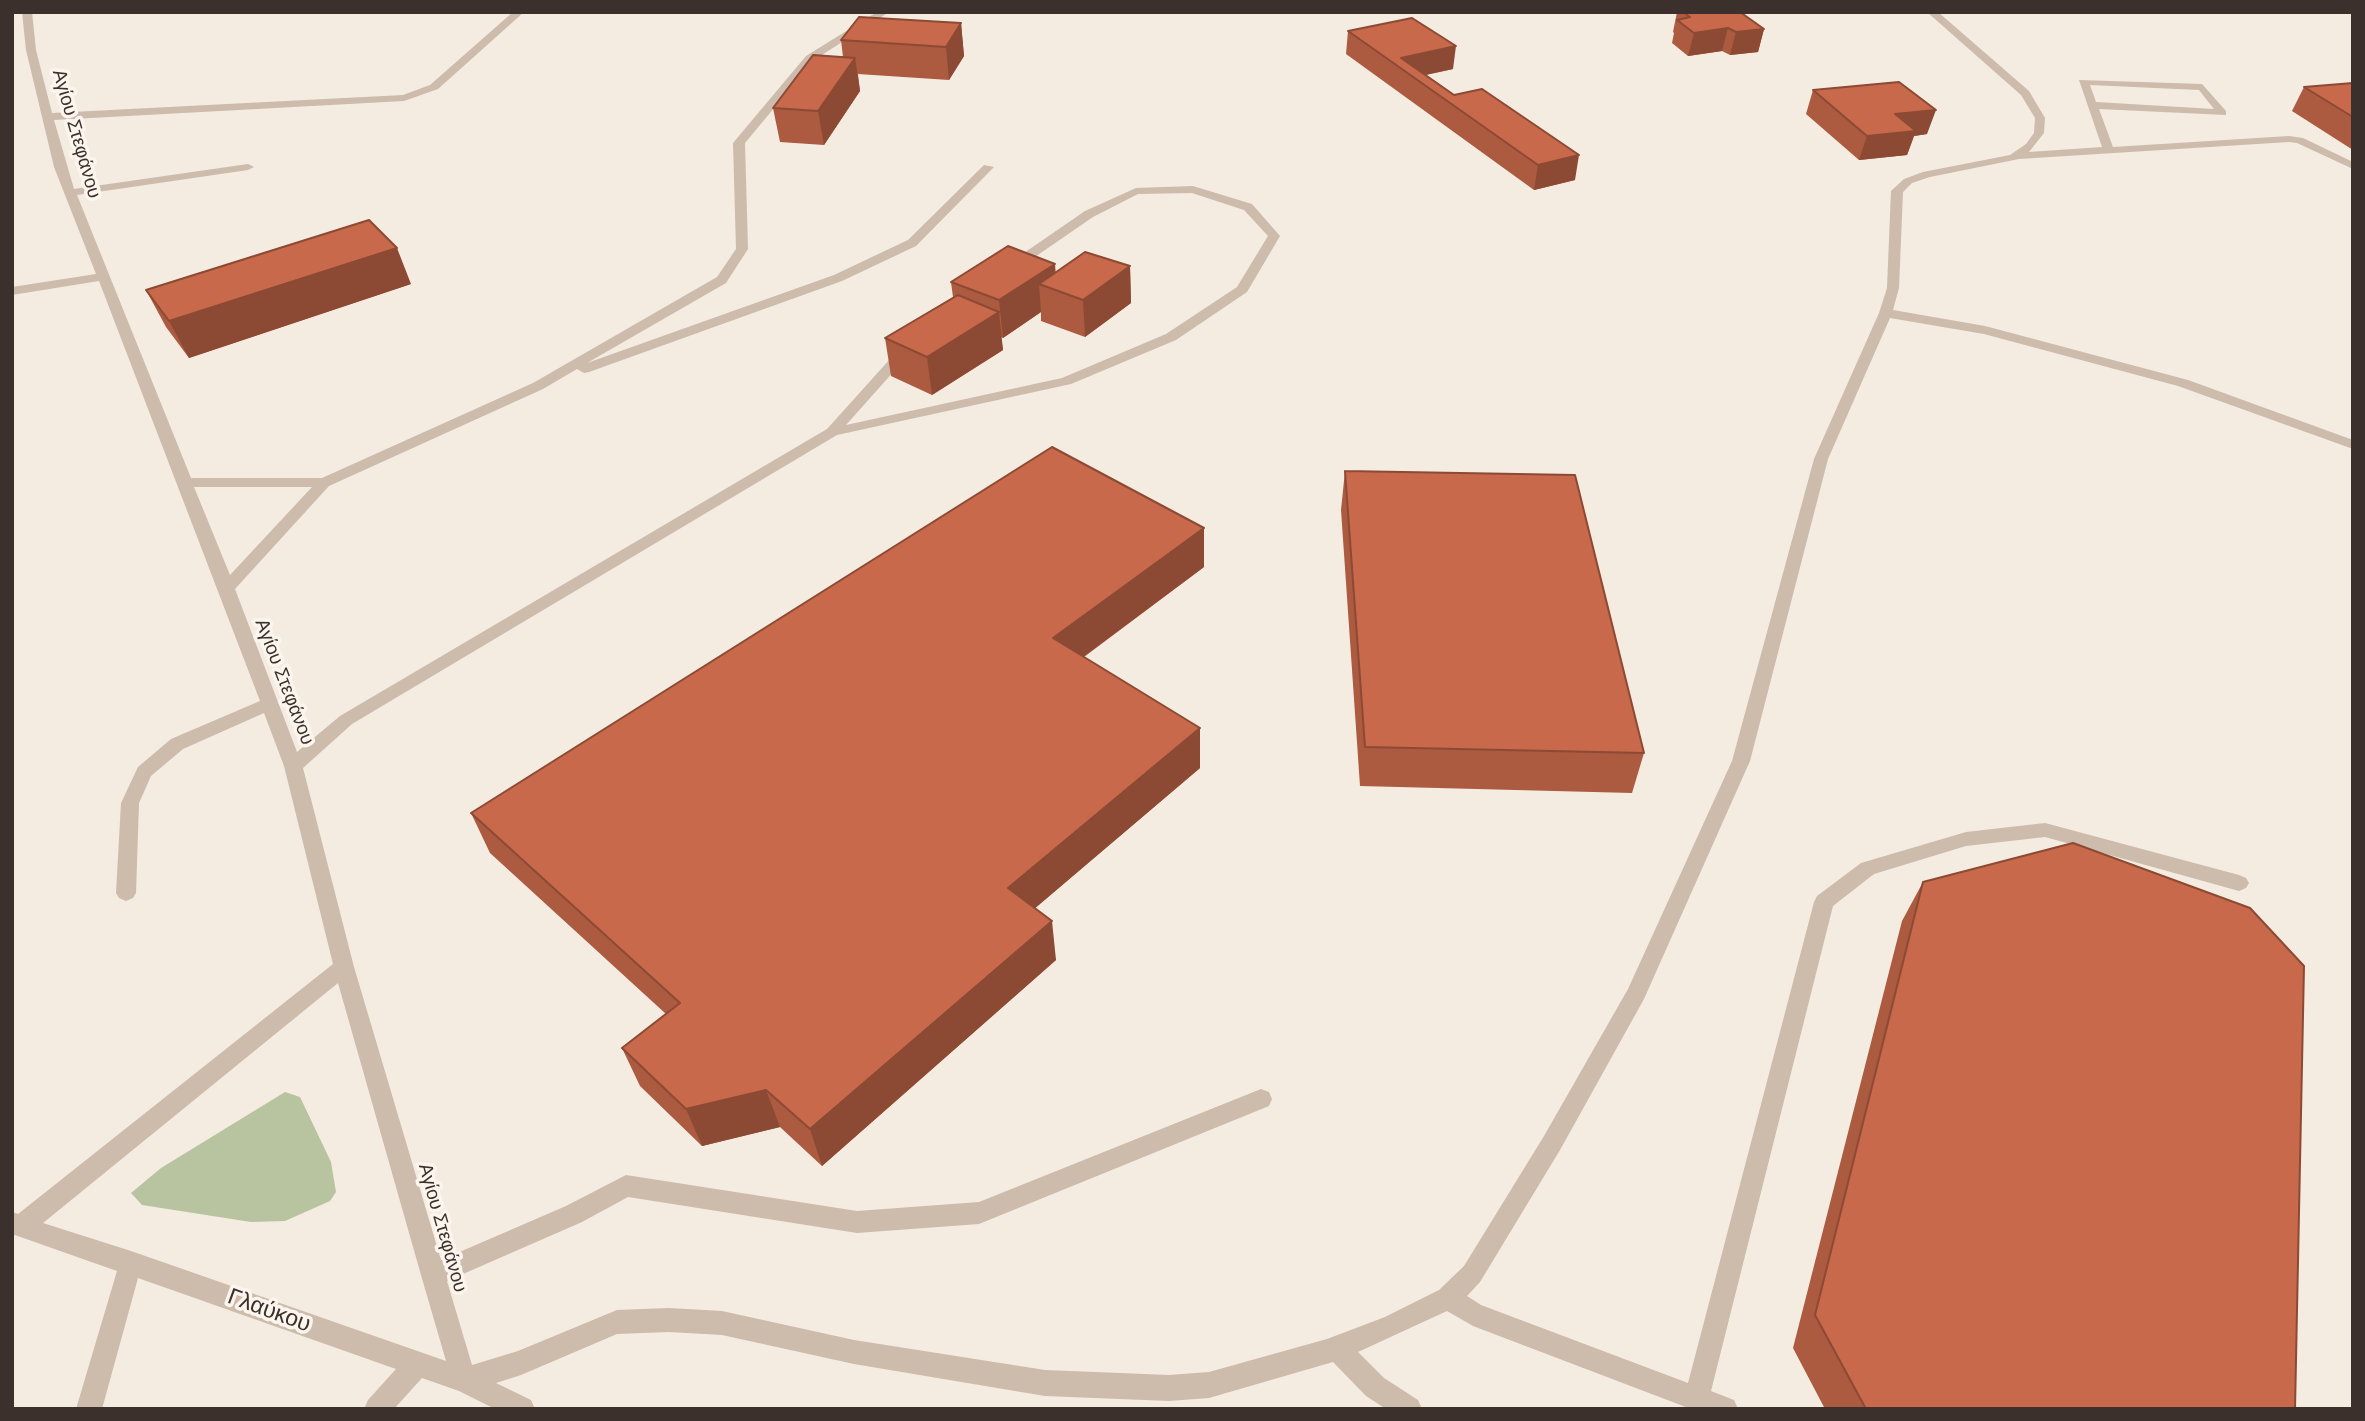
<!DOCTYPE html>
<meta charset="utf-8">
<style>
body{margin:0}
#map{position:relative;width:2365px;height:1421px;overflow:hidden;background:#f4ebe1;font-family:Helvetica,sans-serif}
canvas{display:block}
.frame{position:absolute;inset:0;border:14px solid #3b302b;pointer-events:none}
</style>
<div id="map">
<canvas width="2365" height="1421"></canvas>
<div class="frame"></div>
</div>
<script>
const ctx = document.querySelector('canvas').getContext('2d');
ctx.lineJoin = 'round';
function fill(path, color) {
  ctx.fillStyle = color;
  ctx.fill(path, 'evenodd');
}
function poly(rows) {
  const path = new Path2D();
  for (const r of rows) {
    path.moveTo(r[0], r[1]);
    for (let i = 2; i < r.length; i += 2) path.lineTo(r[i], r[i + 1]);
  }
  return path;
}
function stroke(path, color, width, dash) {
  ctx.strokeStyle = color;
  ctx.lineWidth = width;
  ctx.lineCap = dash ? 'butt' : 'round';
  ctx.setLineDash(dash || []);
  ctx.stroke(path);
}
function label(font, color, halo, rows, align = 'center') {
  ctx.font = font + ' Helvetica,sans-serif';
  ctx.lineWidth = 7;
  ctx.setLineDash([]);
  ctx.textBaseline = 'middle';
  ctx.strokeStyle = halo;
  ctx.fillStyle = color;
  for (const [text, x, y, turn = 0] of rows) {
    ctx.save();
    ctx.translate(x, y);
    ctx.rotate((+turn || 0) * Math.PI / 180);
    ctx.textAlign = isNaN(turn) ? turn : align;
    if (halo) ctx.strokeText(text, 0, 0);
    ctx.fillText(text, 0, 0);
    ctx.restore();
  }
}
const green = poly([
 [285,1092,300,1097,331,1162,336,1192,330,1201,285,1221,251,1222,142,1205,131,1193,161,1168]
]);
const minor = poly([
 [22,12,32,12,36,50,52,113,403,95,430,85,513,12,524,12,438,89,404,101,54,120,74,189,248,164,254,167,248,170,77,195,191,478,322,478,533,383,717,277,736,249,733,143,806,56,877,12,889,12,814,60,745,143,748,249,726,283,587,363,834,275,908,240,984,165,994,167,916,246,842,281,589,372,584,373,577,369,543,389,329,486,235,589,297,752,340,716,827,429,900,348,905,347,912,351,846,425,1062,378,1166,334,1237,287,1268,236,1244,210,1192,193,1138,194,1093,217,1016,270,1008,270,1008,264,1085,211,1136,188,1193,186,1252,204,1280,236,1247,292,1176,340,1071,384,837,435,352,724,303,768,354,967,441,1260,566,1206,626,1175,857,1211,979,1202,1261,1089,1269,1092,1272,1099,1269,1106,979,1224,857,1233,628,1197,582,1222,447,1281,472,1365,518,1351,617,1310,669,1308,722,1311,854,1340,1045,1370,1169,1375,1209,1372,1327,1339,1385,1317,1439,1290,1464,1266,1544,1136,1628,989,1732,761,1814,459,1879,313,1887,288,1891,191,1904,179,1923,172,2010,155,2026,144,2034,133,2035,118,2021,95,1927,12,1938,12,2029,91,2045,118,2044,133,2029,152,2102,147,2079,80,2202,84,2226,111,2226,115,2099,109,2113,147,2289,136,2303,138,2353,162,2353,169,2297,143,2289,142,2019,159,1930,177,1912,183,1903,192,1899,288,1893,310,1985,326,2188,380,2353,440,2353,449,2178,386,1984,334,1890,318,1828,459,1750,761,1644,999,1560,1150,1480,1282,1467,1296,1481,1305,1688,1383,1814,902,1817,896,1861,863,1966,832,2045,823,2239,875,2246,878,2249,883,2246,888,2239,891,2045,837,1966,846,1874,874,1833,906,1711,1391,1734,1400,1738,1409,1691,1409,1473,1326,1447,1311,1358,1352,1384,1378,1418,1400,1422,1409,1386,1409,1366,1396,1333,1362,1209,1398,1169,1401,1045,1396,854,1364,722,1335,669,1332,617,1334,521,1375,496,1383,531,1400,535,1409,495,1409,459,1391,422,1378,394,1409,364,1409,368,1400,396,1369,138,1278,102,1409,76,1409,117,1271,12,1234,12,1212,18,1214,333,964,284,766,264,713,183,749,151,776,139,803,136,893,133,898,126,901,119,898,116,893,121,803,138,767,171,739,260,701,99,281,12,295,12,287,96,274,54,167,26,50,22,12],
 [2090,85,2199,90,2214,109,2096,102,2090,85],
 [194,487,312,487,230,575,194,487],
 [338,983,421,1275,446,1361,131,1251,43,1223,338,983]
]);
const wall = poly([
 [1677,12,1740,12,1764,29,1758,52,1730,55,1722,51,1688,56,1672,43,1674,33,1673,32],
 [961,23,964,56,949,80,858,74,860,91,824,145,780,142,773,108,843,57,841,40],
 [1348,31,1453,69,1426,75,1575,180,1534,190,1346,54],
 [2353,83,2353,150,2292,111,2304,87],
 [1813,90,1927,134,1914,136,1907,155,1859,160,1806,114],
 [1130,266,1131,303,1085,337,1041,321,1041,312,1003,338,1001,337,1003,350,932,395,891,376,885,338,953,297,951,282],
 [411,284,189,358,166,327,146,290],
 [1345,471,1644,753,1632,793,1360,786,1341,510],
 [1204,567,1084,657,1200,768,1035,908,1056,960,822,1166,780,1127,702,1146,640,1086,622,1048,666,1014,490,853,471,813],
 [1923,882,2295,1409,1825,1409,1793,1348,1902,921]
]);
const shadedWall = poly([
 [961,23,964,56,949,80,946,47],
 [1728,28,1722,51,1688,56,1694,33],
 [1764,29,1758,52,1730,55,1736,32],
 [1456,46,1453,69,1415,77,1401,58],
 [855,58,860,91,824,145,818,111],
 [1936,110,1927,134,1914,136,1907,155,1859,160,1867,136,1895,114],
 [1579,155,1575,180,1534,190,1538,165],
 [397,248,411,284,189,358,169,321],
 [1055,264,1057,291,1039,284,1041,312,1003,338,999,300],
 [1130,266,1131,303,1085,337,1083,300],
 [999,312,1003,350,932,395,927,357],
 [1204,528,1204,567,1056,677,1053,638],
 [1200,728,1200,768,1013,927,1008,888],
 [1052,921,1056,960,822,1166,810,1129],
 [766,1090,780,1127,702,1146,686,1109]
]);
const building = poly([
 [1683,12,1740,12,1764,29,1736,32,1728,28,1694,33,1677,20,1690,17,1683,12],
 [859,17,961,23,946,47,841,40,859,17],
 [1412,18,1456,46,1401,58,1454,95,1482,89,1579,155,1538,165,1348,31,1412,18],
 [813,55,855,58,818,111,773,108,813,55],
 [1899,82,1936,110,1895,114,1916,131,1867,136,1813,90,1899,82],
 [2353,83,2353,117,2304,87,2353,83],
 [369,220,397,248,169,321,146,290,369,220],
 [1008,246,1055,264,999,300,951,282,1008,246],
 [1085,252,1130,266,1083,300,1039,284,1085,252],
 [958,295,999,312,927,357,885,338,958,295],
 [1052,447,1204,528,1053,638,1200,728,1008,888,1052,921,810,1129,766,1090,686,1109,622,1048,680,1003,471,813,1052,447],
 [1345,471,1575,475,1644,753,1365,747,1345,471],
 [2073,843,2250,908,2304,966,2295,1409,1866,1409,1815,1315,1923,882,2073,843]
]);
const streetNames = [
 ["Αγίου Στεφάνου",76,134,74],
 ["Αγίου Στεφάνου",284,682,69],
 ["Αγίου Στεφάνου",442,1228,74]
];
const nearStreetnames = [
 ["Γλαύκου",269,1311,20]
];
fill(green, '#b8c4a0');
fill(minor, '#cdbbac');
fill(wall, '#ac5a40');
fill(shadedWall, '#8c4a34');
fill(building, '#c8694b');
stroke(building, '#8c4a34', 2);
label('19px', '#3b302b', '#fbf5ee', streetNames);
label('23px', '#3b302b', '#fbf5ee', nearStreetnames);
</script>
